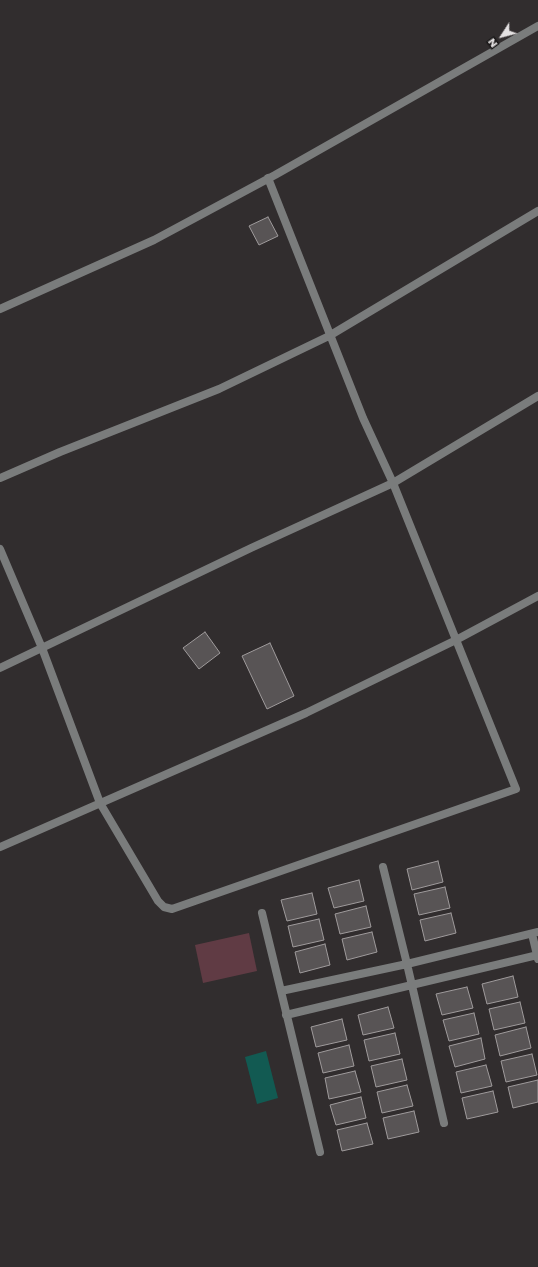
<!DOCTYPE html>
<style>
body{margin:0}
#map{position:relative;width:538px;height:1267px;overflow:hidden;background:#312d2e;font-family:Poppins,sans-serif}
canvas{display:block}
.north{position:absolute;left:482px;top:16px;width:40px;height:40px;-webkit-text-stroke:3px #181616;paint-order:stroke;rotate:234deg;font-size:11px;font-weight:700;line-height:16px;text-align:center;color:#e4e1e2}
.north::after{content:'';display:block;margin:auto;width:14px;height:18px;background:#e4e1e2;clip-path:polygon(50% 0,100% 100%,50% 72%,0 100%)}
</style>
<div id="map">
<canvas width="538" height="1267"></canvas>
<div class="north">N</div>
</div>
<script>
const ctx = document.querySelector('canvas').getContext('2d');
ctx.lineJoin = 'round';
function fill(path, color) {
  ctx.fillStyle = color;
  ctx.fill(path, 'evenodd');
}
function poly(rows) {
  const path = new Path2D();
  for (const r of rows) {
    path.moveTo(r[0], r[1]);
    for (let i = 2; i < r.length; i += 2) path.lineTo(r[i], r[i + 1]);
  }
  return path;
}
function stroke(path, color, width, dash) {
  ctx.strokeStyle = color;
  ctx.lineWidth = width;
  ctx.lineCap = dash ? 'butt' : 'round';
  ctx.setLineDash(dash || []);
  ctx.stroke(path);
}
const green = poly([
 [249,933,257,971,203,983,195,945]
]);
const water = poly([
 [266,1051,278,1098,257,1104,245,1057]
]);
const building = poly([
 [268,217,278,236,259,245,249,226,268,217],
 [205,632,220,653,199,669,183,648,205,632],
 [270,643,294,696,267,709,242,656,270,643],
 [438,861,443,882,412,890,407,869,438,861],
 [359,880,364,901,334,908,328,888,359,880],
 [445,887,450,908,419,915,414,894,445,887],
 [312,893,317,914,287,921,281,900,312,893],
 [366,906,371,927,340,934,335,914,366,906],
 [451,913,456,933,425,941,420,920,451,913],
 [319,919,324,940,293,947,288,926,319,919],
 [372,932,377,952,347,960,342,939,372,932],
 [325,944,330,965,300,973,295,952,325,944],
 [513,976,518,997,487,1004,482,984,513,976],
 [467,987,473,1008,442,1015,436,994,467,987],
 [520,1002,525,1023,494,1030,489,1009,520,1002],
 [388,1007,394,1028,363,1035,358,1015,388,1007],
 [474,1013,479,1034,449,1041,443,1020,474,1013],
 [342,1019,347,1040,316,1047,311,1027,342,1019],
 [526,1027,531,1048,500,1056,495,1035,526,1027],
 [395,1033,400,1054,369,1061,364,1040,395,1033],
 [481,1038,485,1059,455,1067,449,1046,481,1038],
 [349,1045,354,1066,323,1073,318,1053,349,1045],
 [532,1054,537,1075,506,1082,501,1061,532,1054],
 [402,1059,407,1080,376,1087,371,1066,402,1059],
 [486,1065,492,1086,461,1093,456,1072,486,1065],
 [355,1071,361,1092,329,1099,325,1078,355,1071],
 [538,1080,538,1102,513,1108,508,1087,538,1080],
 [407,1085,413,1106,382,1113,377,1092,407,1085],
 [493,1091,498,1112,467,1119,462,1098,493,1091],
 [361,1097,366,1118,336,1125,330,1105,361,1097],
 [414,1111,419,1132,388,1139,383,1118,414,1111],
 [367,1123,373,1144,342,1151,337,1130,367,1123]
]);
const minor = poly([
 [0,309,154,240,275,175,538,26],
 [0,478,60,452,219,389,329,336,538,211],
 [0,549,42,648,100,803,158,901,164,907,172,909,516,789,393,483,363,418,268,178],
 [0,668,251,548,393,483,538,396],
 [0,847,306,713,456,640,538,596],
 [383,867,407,964,444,1123],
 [262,913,320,1152],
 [532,934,538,959],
 [281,991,407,964,538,932],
 [286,1015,538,955]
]);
fill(green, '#603b44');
fill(water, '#125a52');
fill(building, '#585455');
stroke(building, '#9f9b9c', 1);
stroke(minor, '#7a7c7c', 8);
</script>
